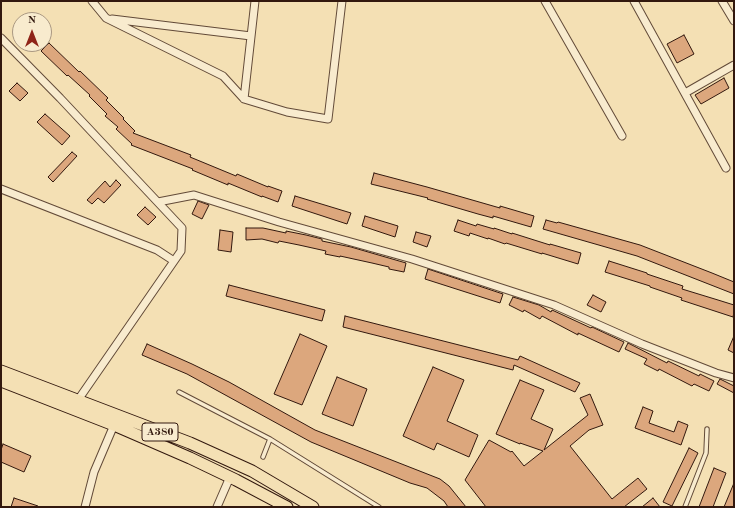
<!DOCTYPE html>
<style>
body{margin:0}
#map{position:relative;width:735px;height:508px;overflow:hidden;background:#f4e0b4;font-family:"Old Standard TT",serif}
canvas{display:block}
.frame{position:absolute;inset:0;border:2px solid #32180e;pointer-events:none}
.north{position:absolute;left:12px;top:12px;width:40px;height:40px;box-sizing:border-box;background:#f8ebce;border:1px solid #a99781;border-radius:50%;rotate:0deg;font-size:11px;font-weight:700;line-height:16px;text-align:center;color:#32180e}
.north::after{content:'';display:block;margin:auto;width:14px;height:18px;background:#8f2418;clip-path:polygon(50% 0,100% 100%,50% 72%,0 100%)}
</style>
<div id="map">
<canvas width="735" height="508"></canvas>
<div class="frame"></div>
<div class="north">N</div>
</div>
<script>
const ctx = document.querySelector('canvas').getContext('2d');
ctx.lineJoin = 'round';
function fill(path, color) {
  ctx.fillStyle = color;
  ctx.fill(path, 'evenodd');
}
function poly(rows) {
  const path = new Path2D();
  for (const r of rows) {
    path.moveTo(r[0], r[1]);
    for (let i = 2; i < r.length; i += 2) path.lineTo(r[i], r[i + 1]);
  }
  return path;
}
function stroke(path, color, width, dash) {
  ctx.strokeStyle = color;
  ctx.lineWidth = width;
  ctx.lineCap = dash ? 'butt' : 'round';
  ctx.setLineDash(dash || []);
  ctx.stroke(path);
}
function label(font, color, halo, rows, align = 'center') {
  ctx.font = font + ' "Old Standard TT",serif';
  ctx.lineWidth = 3.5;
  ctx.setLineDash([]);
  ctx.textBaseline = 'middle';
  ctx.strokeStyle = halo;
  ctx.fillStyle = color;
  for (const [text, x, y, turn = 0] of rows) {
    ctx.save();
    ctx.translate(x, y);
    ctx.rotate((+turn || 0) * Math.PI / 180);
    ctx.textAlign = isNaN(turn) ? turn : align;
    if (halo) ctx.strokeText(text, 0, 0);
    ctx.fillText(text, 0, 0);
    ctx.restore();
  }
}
const building = poly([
 [684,35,694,54,677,63,667,44,684,35],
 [49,43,79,72,80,71,108,98,106,100,124,118,123,119,135,131,133,133,191,155,190,157,236,176,237,174,268,187,268,186,282,191,278,202,262,196,262,197,228,183,228,185,192,170,193,169,131,145,132,144,116,129,118,127,105,116,107,114,89,96,90,95,68,75,67,76,41,51,49,43],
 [724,78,729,88,701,104,695,95,724,78],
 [17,83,28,93,20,101,9,91,17,83],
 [45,114,70,136,62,145,37,122,45,114],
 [72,152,77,156,53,182,48,177,72,152],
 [374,173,427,187,500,208,500,206,534,216,531,227,493,216,493,218,478,214,427,199,428,198,371,184,374,173],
 [116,180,121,185,104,203,98,198,92,204,87,200,105,181,110,187,116,180],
 [295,196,351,213,347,224,292,206,295,196],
 [198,201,209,205,202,219,192,214,198,201],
 [145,207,156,217,148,225,137,215,145,207],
 [365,216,398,226,395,237,362,226,365,216],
 [458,220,476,226,477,224,494,229,494,228,512,234,512,233,550,245,550,244,581,253,578,264,542,253,542,254,506,243,505,244,488,238,488,239,470,233,469,236,454,231,458,220],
 [546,220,557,223,558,222,640,245,712,273,734,282,734,294,637,256,543,229,546,220],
 [246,228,263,228,286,233,286,231,306,235,322,239,322,241,351,247,406,263,404,272,389,269,389,267,372,263,340,256,340,257,325,254,326,251,299,245,279,241,278,243,262,239,246,240,246,228],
 [220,230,233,232,231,252,218,250,220,230],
 [416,232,431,236,427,247,413,242,416,232],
 [609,261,647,273,647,274,683,286,682,289,718,300,734,305,734,312,733,317,681,300,682,298,650,287,650,286,605,272,609,261],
 [428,269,503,294,500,303,425,279,428,269],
 [229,285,325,310,322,321,226,296,229,285],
 [593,295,606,302,601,312,587,305,593,295],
 [513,297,539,305,551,312,552,310,591,328,592,327,624,342,619,352,578,333,578,335,542,316,540,319,524,310,523,312,509,305,513,297],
 [345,316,518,360,520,356,580,383,575,392,514,365,513,370,343,327,345,316],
 [300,334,327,346,302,405,274,394,300,334],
 [734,336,734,353,728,350,734,336],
 [628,343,667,363,668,361,699,376,700,374,714,381,709,391,694,384,692,386,659,369,658,371,644,364,647,359,625,349,628,343],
 [147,344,192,364,229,382,315,430,440,479,449,486,466,507,448,507,444,501,427,488,410,483,311,442,187,374,142,355,147,344],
 [433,367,464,380,447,421,478,435,469,457,437,443,434,450,403,436,433,367],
 [337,377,367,389,353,426,322,414,337,377],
 [720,379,734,386,734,393,717,384,720,379],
 [520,380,544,390,531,419,553,429,544,450,588,415,580,398,590,394,603,425,589,430,570,446,612,499,638,478,647,489,624,507,486,507,465,480,489,440,511,452,512,451,524,466,543,451,520,443,520,444,496,434,520,380],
 [643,407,653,411,649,423,674,432,678,421,688,425,681,445,635,428,643,407],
 [3,444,31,456,24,472,1,462,1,450,3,444],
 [689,448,698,453,672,506,663,502,689,448],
 [714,468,726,473,713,507,699,507,714,468],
 [734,483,734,507,724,507,734,483],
 [14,498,38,506,38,507,11,507,14,498],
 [653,498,660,507,642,507,653,498]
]);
const service = poly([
 [179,392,270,439],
 [263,457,270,439,379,507],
 [685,507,706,453,707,429]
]);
const minor = poly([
 [92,1,106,18,223,76,244,99,287,112,328,119,342,1],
 [545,1,622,136],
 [634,1,726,168],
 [722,1,734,21],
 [112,19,251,36],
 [1,38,60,98,182,228,181,251,78,400],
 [685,93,734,65],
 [244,99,255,1],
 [1,189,157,250,174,261],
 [158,202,194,195,279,222,412,259,554,305,642,344,716,373,734,378],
 [85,507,94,472,114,425],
 [217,507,230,477]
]);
const trunk = poly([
 [1,371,190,443,252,471,313,507],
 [1,381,114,425,190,458,236,480,287,507]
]);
const shields = [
 [160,432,36]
];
const shieldNames = [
 ["A380",160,432]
];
fill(building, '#dca77d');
stroke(building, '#32180e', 1);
stroke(service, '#624a38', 5.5);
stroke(minor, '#624a38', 9);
stroke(trunk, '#32180e', 13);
stroke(service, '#f8ebce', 3.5);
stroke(minor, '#f8ebce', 7);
stroke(trunk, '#f4e0b4', 11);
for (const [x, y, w] of shields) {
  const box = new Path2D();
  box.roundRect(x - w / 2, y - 9, w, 18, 3);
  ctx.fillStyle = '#f8ebce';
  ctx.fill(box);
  stroke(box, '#32180e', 1);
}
label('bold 11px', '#32180e', null, shieldNames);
</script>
